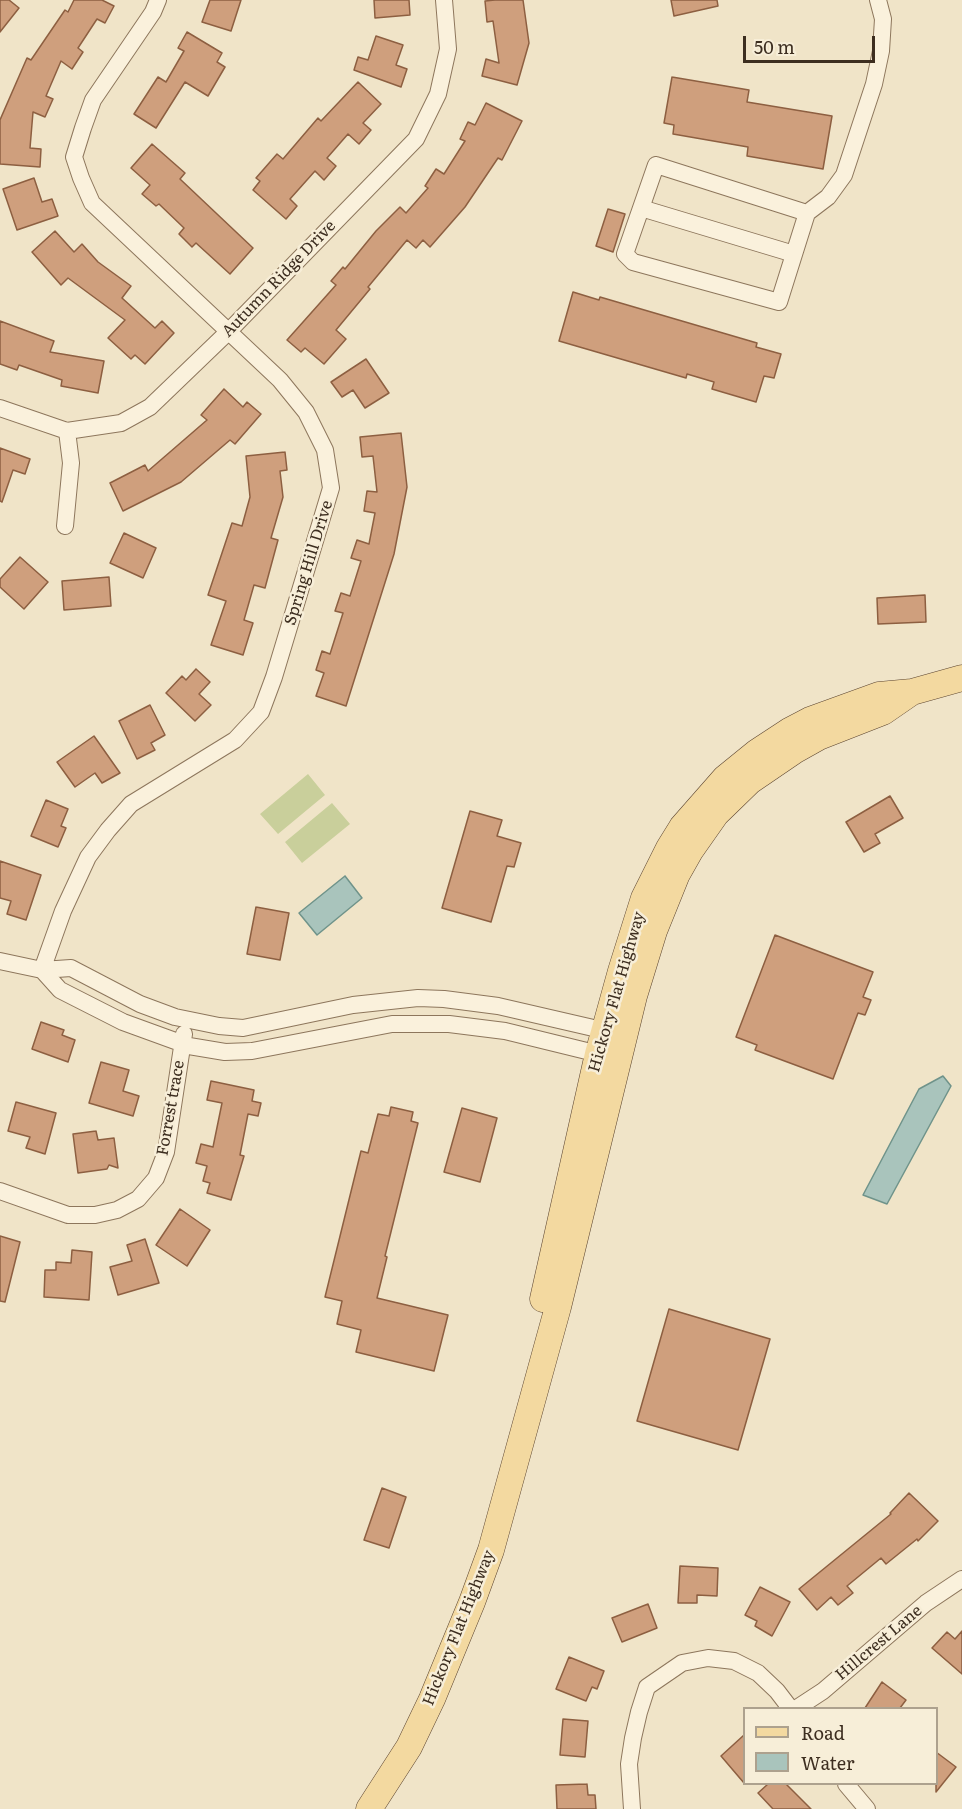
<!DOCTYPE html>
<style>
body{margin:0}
#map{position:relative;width:962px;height:1809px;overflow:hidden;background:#f0e4c8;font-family:Literata,serif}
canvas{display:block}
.legend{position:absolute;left:743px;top:1707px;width:195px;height:78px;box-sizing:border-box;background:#f7eed8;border:2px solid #ada18e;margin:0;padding:8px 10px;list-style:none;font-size:18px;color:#3d2e20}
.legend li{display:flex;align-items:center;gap:12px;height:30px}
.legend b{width:30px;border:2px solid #ada18e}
.scale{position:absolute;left:743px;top:36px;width:132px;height:27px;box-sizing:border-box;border:3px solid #3d2e20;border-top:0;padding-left:8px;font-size:18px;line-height:21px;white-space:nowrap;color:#3d2e20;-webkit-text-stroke:4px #f7eed8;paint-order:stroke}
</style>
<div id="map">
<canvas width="962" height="1809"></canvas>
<ul class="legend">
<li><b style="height:8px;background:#f3d9a0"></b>Road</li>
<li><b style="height:16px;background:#a9c4bc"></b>Water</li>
</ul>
<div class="scale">50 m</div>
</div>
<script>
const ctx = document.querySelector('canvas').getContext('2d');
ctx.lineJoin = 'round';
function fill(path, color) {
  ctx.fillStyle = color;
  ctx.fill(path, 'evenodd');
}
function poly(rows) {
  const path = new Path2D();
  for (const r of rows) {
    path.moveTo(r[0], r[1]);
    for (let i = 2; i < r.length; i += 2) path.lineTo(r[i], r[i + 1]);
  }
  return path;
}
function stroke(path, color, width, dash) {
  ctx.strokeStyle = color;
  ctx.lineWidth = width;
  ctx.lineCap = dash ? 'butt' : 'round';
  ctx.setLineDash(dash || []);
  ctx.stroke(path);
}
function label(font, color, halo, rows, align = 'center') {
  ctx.font = font + ' Literata,serif';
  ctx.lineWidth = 5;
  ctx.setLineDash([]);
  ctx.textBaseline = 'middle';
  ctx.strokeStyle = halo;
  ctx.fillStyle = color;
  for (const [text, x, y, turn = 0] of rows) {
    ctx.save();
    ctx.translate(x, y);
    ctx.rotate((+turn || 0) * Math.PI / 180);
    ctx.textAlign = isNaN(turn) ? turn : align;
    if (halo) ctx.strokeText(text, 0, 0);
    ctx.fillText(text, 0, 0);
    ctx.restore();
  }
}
const green = poly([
 [308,774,325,795,278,834,260,814],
 [332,803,350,824,302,863,285,842]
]);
const water = poly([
 [345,876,362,898,317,935,299,913,345,876],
 [943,1076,951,1086,887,1204,863,1195,919,1089,943,1076]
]);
const building = poly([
 [0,0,9,0,19,8,0,32,0,0],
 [74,0,102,0,114,6,105,23,97,19,78,48,83,52,72,69,61,61,46,96,53,99,45,117,33,112,30,148,41,149,40,167,0,164,0,120,27,58,31,60,65,10,68,12,74,0],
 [210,0,241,0,231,31,202,22,210,0],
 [374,0,409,0,410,15,375,18,374,0],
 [495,0,523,0,529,43,517,85,482,76,486,59,499,63,493,21,487,22,485,1,495,0],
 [671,0,717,0,718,6,674,16,671,0],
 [187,32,222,53,217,62,225,67,208,96,185,82,156,128,134,114,158,77,166,82,184,51,178,48,187,32],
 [376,36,403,45,396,65,407,69,401,87,354,70,358,57,368,60,376,36],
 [672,77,749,90,747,102,832,116,823,169,747,156,748,147,673,134,674,125,664,123,672,77],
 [358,82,381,104,363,123,371,130,359,144,348,134,327,158,336,166,324,180,315,171,290,199,297,206,286,219,253,190,260,181,256,178,277,154,283,159,318,118,321,121,358,82],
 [486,103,522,121,502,160,498,158,465,207,430,247,423,240,416,248,407,240,368,287,370,289,336,330,346,339,324,364,305,348,301,352,287,340,336,285,331,281,343,267,345,269,376,231,400,207,406,213,428,188,425,186,436,169,444,174,465,141,460,139,468,122,475,125,486,103],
 [152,144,185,173,180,179,253,248,230,274,196,243,192,247,179,234,184,228,159,204,156,206,142,194,150,185,131,168,152,144],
 [34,178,42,202,52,199,58,216,17,230,3,189,34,178],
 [608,209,625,214,613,252,596,246,608,209],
 [55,231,74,252,82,244,98,262,131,286,122,298,155,328,162,321,174,333,145,364,135,355,131,359,108,338,125,320,68,278,61,285,32,252,55,231],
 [573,292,599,300,600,297,757,343,756,347,781,354,774,378,764,376,756,402,712,389,714,382,687,374,686,378,559,341,573,292],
 [0,321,54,341,50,352,104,361,98,393,61,386,62,380,19,365,17,370,0,364,0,321],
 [366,359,389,393,365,408,353,390,342,397,331,382,366,359],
 [224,389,243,407,247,402,261,414,235,444,230,440,181,482,123,511,110,483,145,465,148,471,207,420,201,415,224,389],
 [401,433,407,487,394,554,346,706,316,696,324,673,316,670,322,651,330,654,343,613,335,611,341,593,350,596,361,561,351,558,357,540,369,544,375,513,364,511,367,491,377,492,373,456,362,457,360,437,401,433],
 [0,448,30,459,25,474,13,470,2,502,0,501,0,448],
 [285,452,287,470,280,471,283,497,271,538,278,540,265,588,254,585,244,620,253,623,243,655,211,645,226,601,208,595,232,523,242,526,250,497,246,456,285,452],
 [124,533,156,548,143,578,110,563,124,533],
 [20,557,48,582,24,609,0,587,0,579,20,557],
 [109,577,111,606,64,610,62,581,109,577],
 [925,595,926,622,878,624,877,598,925,595],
 [196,669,210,682,199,694,211,705,195,721,166,693,182,676,186,680,196,669],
 [150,705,165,735,151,743,155,750,137,759,119,721,150,705],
 [94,736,120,773,102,783,95,773,75,787,57,762,94,736],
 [890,796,903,818,875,834,880,843,864,852,846,822,890,796],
 [46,800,68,809,61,826,66,828,58,847,31,836,46,800],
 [470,811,502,820,497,836,521,843,514,867,507,866,491,922,442,908,470,811],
 [0,861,41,875,26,920,7,914,11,901,0,898,0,861],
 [256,907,289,913,280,960,247,954,256,907],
 [775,935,873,972,863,997,871,1000,865,1015,858,1013,833,1079,755,1050,757,1045,736,1037,775,935],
 [41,1022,64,1030,62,1035,75,1040,68,1062,32,1049,41,1022],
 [101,1062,129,1070,123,1091,139,1096,133,1116,89,1103,101,1062],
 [211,1081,254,1090,252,1101,261,1103,258,1116,248,1114,240,1155,244,1156,231,1200,207,1193,210,1183,203,1181,207,1166,196,1163,201,1144,213,1147,222,1103,207,1100,211,1081],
 [16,1102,56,1113,45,1154,26,1148,30,1137,8,1131,16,1102],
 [391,1107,413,1112,411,1121,418,1123,385,1256,387,1257,377,1298,448,1315,434,1371,356,1352,361,1330,337,1324,342,1301,325,1297,361,1151,368,1153,378,1114,389,1116,391,1107],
 [462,1108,497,1118,480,1182,444,1172,462,1108],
 [96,1131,98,1140,114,1138,118,1168,109,1165,107,1169,78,1173,73,1134,96,1131],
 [180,1209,210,1230,187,1266,156,1245,180,1209],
 [0,1236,20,1242,5,1302,0,1301,0,1236],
 [145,1239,159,1283,118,1295,110,1267,132,1261,127,1245,145,1239],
 [72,1250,92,1252,89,1300,44,1297,45,1270,56,1270,56,1262,71,1263,72,1250],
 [669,1309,770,1339,738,1450,637,1421,669,1309],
 [382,1488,406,1497,389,1548,364,1540,382,1488],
 [909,1493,938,1521,918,1541,917,1539,886,1564,881,1558,847,1586,853,1593,838,1605,831,1597,817,1610,799,1589,891,1514,890,1513,909,1493],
 [680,1566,718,1568,717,1596,697,1595,697,1603,678,1603,680,1566],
 [760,1587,790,1602,772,1636,755,1626,757,1621,745,1615,760,1587],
 [648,1604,657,1628,622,1642,612,1618,648,1604],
 [962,1631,962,1674,932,1648,947,1632,955,1639,962,1631],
 [569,1657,604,1671,597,1689,592,1687,586,1701,556,1689,569,1657],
 [882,1682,906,1700,900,1708,865,1708,882,1682],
 [563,1719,588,1721,585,1757,560,1755,563,1719],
 [744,1735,744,1783,721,1756,744,1735],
 [936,1752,956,1767,936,1792,936,1752],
 [587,1784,588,1795,595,1795,596,1809,557,1809,556,1785,587,1784],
 [768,1784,786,1784,811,1809,773,1809,758,1793,768,1784]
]);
const minor = poly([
 [656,165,807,213,779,302,633,262,625,254,656,165],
 [641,208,794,254],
 [807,213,828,197,844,175,874,84,881,51,883,19,878,0],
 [0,408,67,431,121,423,150,407,228,332,416,139,438,94,448,49,444,0],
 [65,526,71,463,67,431],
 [0,961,42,970,71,968,140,1004,175,1017,219,1026,243,1028,353,1005,418,998,444,999,498,1006,615,1033],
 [42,970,63,911,88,857,108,830,131,804,235,740,261,712,274,677,331,488,325,450,306,412,280,380,92,203,81,178,74,157,83,128,93,100,153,12,158,0],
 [42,970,60,990,123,1022,189,1046,225,1052,252,1051,392,1024,449,1024,505,1031,607,1056],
 [0,1191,68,1215,95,1215,117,1210,138,1199,156,1178,166,1152,184,1034],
 [797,1708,823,1691,926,1603,962,1579],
 [846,1784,867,1809],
 [632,1809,629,1764,633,1738,639,1712,647,1687,682,1663,708,1658,734,1661,758,1673,777,1691,790,1708]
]);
const primary = poly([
 [543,1299,598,1054,621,971,644,898,669,848,682,827,725,778,757,752,789,731,810,720,879,695,912,692,962,678],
 [369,1809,409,1747,432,1699,472,1602,491,1550,558,1307,634,996,654,931,677,874,690,851,716,814,750,781,794,751,819,737,883,712,912,692]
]);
const streetNames = [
 ["Autumn Ridge Drive",279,279,-46],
 ["Spring Hill Drive",309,563,-73],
 ["Hickory Flat Highway",617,992,-74],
 ["Forrest trace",171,1108,-80],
 ["Hickory Flat Highway",459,1628,-68],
 ["Hillcrest Lane",879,1643,-40]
];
fill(green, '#c9cf9b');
fill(water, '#a9c4bc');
stroke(water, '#6f938a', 1.5);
fill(building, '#cf9f7d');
stroke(building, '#8d5f41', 1.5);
stroke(minor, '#8d765c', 18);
stroke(primary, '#5b4430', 27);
stroke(minor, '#faf1dc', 16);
stroke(primary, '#f3d9a0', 26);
label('16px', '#3d2e20', '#f7eed8', streetNames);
</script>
